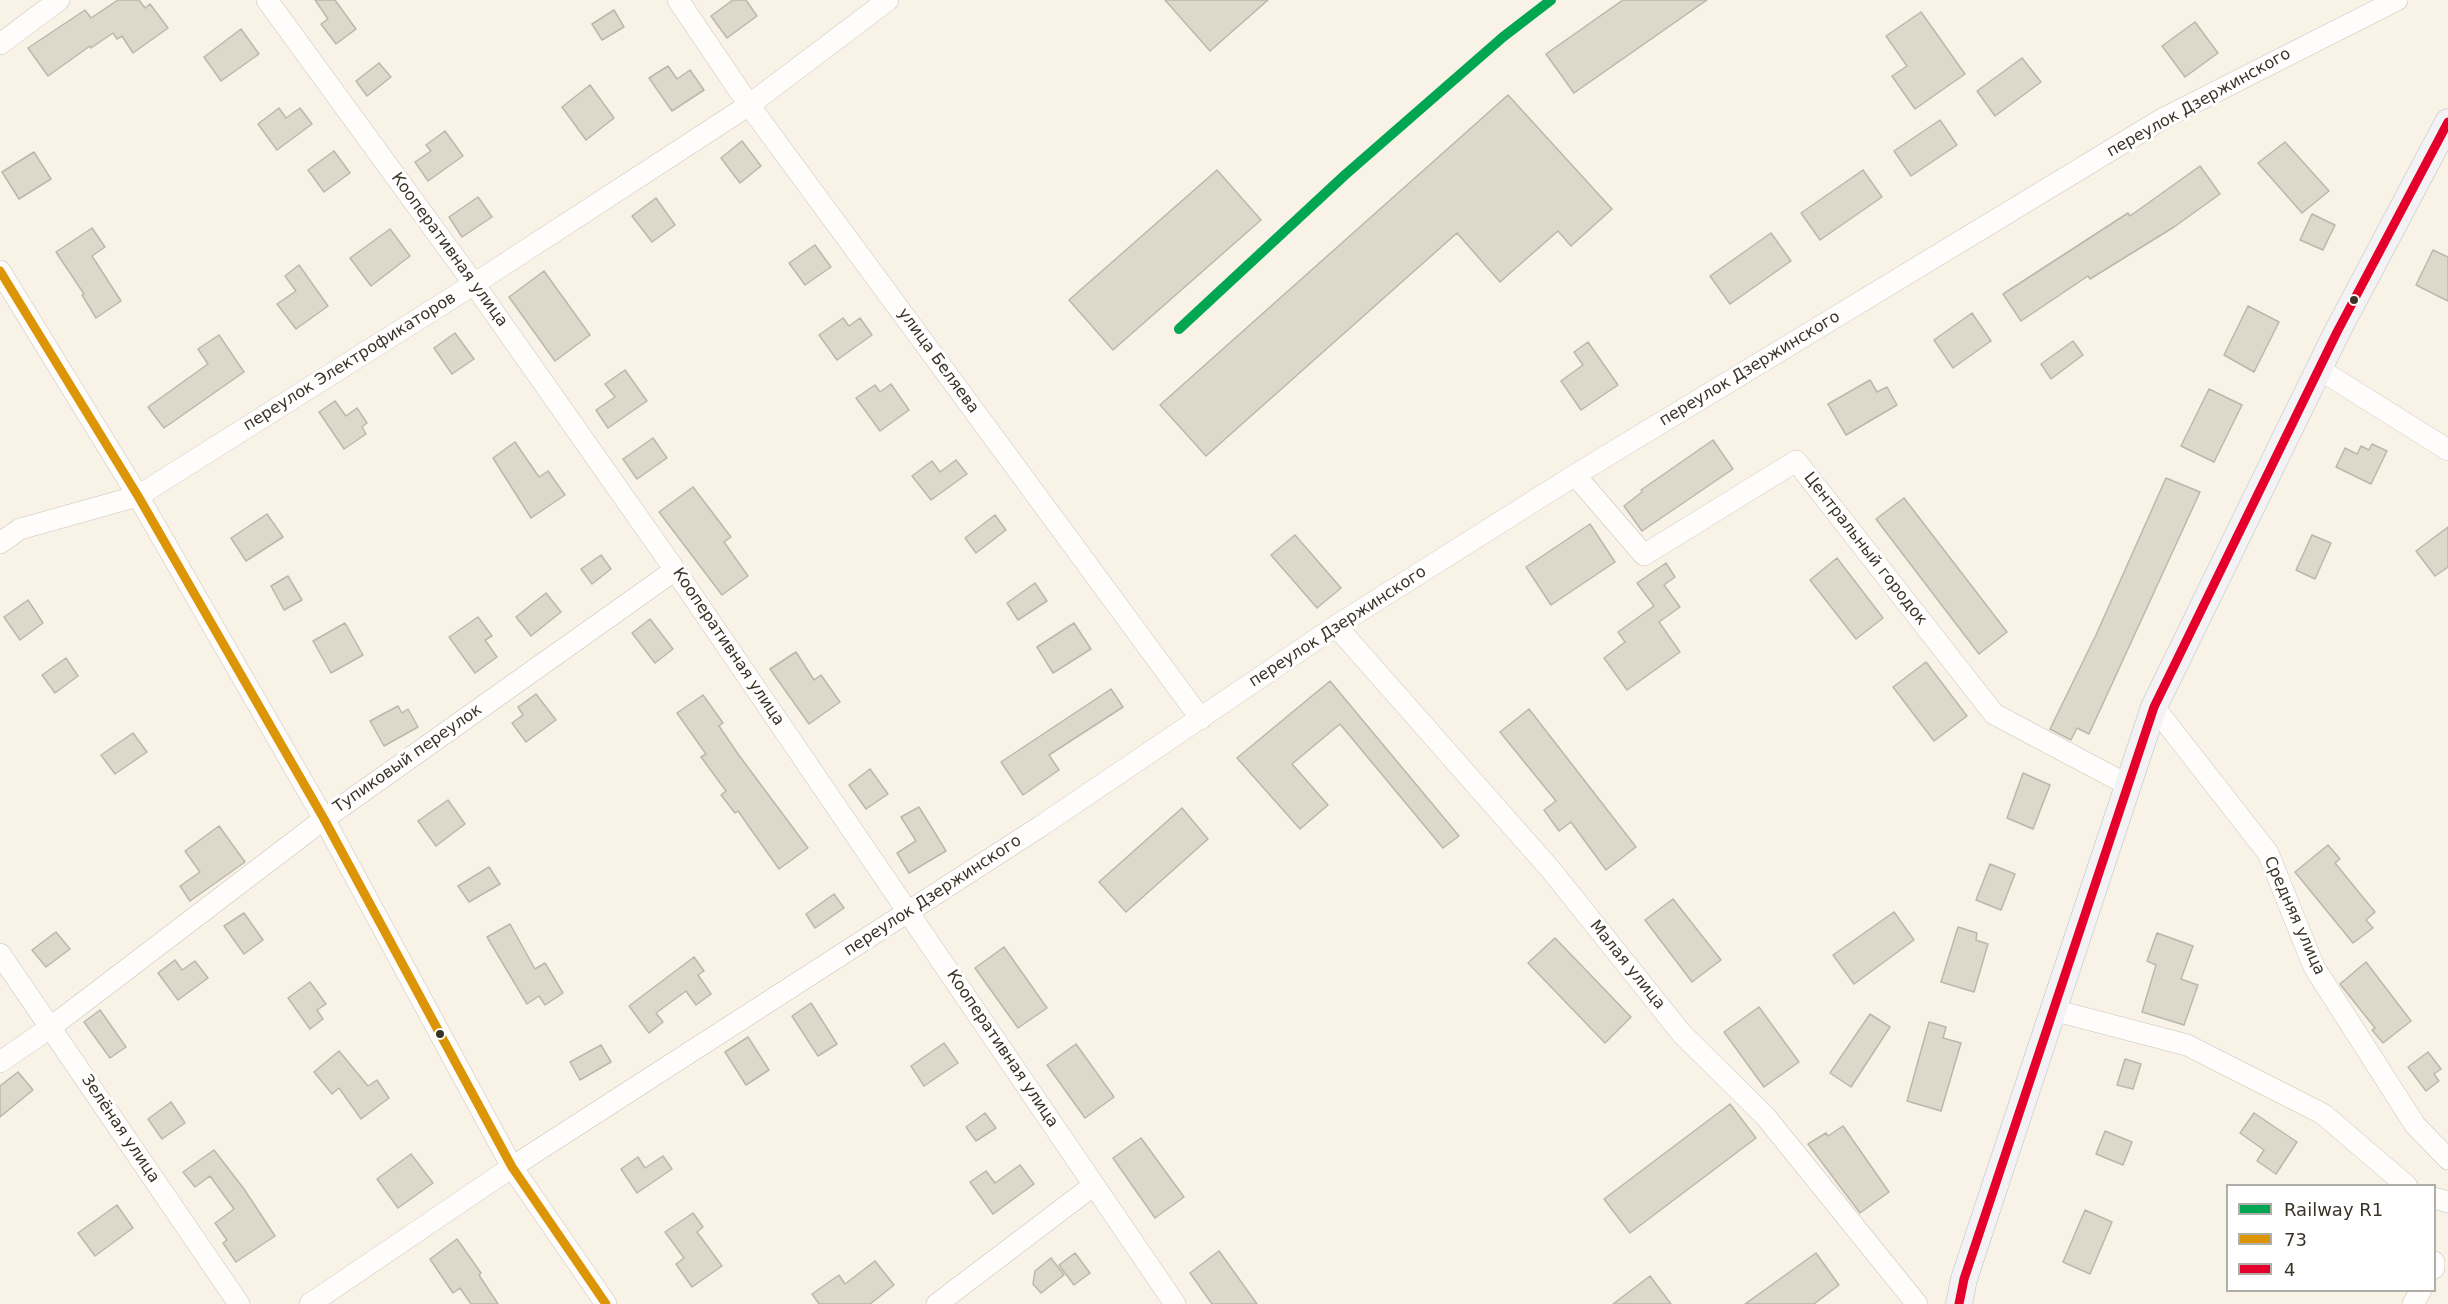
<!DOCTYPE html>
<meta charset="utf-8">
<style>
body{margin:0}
#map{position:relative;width:2448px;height:1304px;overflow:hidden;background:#f8f2e7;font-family:"DejaVu Sans",sans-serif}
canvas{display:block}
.legend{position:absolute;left:2226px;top:1184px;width:210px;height:108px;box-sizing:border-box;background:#fff;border:2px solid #b0aea9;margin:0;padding:8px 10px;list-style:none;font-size:18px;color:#3a3427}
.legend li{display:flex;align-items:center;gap:12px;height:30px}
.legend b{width:30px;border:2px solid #b0aea9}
</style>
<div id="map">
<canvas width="2448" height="1304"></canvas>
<ul class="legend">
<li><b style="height:8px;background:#00a651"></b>Railway R1</li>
<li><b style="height:8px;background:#db9506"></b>73</li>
<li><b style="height:8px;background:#e4002b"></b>4</li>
</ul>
</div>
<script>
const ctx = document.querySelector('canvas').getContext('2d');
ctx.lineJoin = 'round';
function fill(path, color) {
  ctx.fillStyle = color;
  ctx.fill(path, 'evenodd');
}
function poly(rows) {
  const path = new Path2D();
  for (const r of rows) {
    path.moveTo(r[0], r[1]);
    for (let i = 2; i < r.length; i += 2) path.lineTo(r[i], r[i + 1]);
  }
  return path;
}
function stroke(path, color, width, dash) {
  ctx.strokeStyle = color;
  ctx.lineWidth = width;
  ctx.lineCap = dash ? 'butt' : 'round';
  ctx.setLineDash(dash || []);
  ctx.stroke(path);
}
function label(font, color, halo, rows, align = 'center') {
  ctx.font = font + ' "DejaVu Sans",sans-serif';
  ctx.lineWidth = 6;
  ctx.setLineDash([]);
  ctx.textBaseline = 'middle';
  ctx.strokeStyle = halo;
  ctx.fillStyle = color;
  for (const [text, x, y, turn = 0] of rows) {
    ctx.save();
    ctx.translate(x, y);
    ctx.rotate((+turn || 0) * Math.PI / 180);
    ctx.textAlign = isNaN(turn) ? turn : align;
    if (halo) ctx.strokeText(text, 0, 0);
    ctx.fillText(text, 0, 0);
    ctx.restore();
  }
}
const building = poly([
 [118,0,139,0,145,8,150,4,168,28,133,53,122,36,117,39,113,33,91,48,90,46,48,76,28,48,85,10,91,18,118,0],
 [315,0,335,0,356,29,336,44,321,24,328,19,315,0],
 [733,0,746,0,757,16,727,38,711,16,733,0],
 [1165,0,1268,0,1210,51,1165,0],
 [1623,0,1707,0,1574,93,1546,54,1623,0],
 [614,10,624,27,602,40,592,24,614,10],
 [1921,12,1965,74,1915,109,1892,76,1907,66,1886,36,1921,12],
 [2195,22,2218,53,2185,77,2162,46,2195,22],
 [241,29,259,54,221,81,204,57,241,29],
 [2022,58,2041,82,1995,116,1977,91,2022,58],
 [379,63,391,77,367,96,356,81,379,63],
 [668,66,677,79,690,70,704,90,672,111,649,78,668,66],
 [590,85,614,118,586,140,562,107,590,85],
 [1508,95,1612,209,1571,246,1558,231,1500,282,1457,233,1206,456,1160,405,1508,95],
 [279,108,286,118,300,108,312,124,277,150,258,124,279,108],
 [1940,120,1957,145,1911,176,1894,151,1940,120],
 [445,131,463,156,428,181,415,162,431,151,426,145,445,131],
 [742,141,761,166,740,183,721,158,742,141],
 [2285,142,2329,191,2302,213,2258,163,2285,142],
 [334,151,350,173,324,192,308,170,334,151],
 [34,152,51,179,19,199,2,172,34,152],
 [2200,166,2220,194,2174,227,2090,279,2088,276,2021,321,2003,294,2128,213,2130,216,2200,166],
 [1217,170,1261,220,1113,350,1069,300,1217,170],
 [1863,170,1882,197,1820,240,1801,213,1863,170],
 [478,197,492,217,462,237,449,217,478,197],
 [656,198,675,225,652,242,632,216,656,198],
 [2312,214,2335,225,2323,250,2300,240,2312,214],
 [92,228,105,247,92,256,121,301,96,318,82,295,84,294,56,252,92,228],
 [390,229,410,256,371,286,350,258,390,229],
 [1771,233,1791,261,1730,304,1710,276,1771,233],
 [815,245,831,267,805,285,789,263,815,245],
 [2433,250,2448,257,2448,301,2416,285,2433,250],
 [299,265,328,306,296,329,277,304,296,291,285,276,299,265],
 [544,271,590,335,555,361,509,297,544,271],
 [2248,306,2279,322,2254,372,2224,355,2248,306],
 [1972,313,1991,341,1953,368,1934,340,1972,313],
 [843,318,849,326,860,318,872,335,837,360,819,335,843,318],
 [455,333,474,359,452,374,434,348,455,333],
 [219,335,244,372,164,428,148,407,208,364,198,349,219,335],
 [2073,341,2083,355,2051,379,2041,364,2073,341],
 [1588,342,1618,385,1581,410,1561,381,1583,365,1574,352,1588,342],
 [625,370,647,401,608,428,596,410,615,397,605,384,625,370],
 [1870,380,1877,392,1887,387,1897,405,1846,435,1828,404,1870,380],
 [891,384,909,410,880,431,856,398,875,385,880,392,891,384],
 [2209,389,2242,405,2214,462,2181,446,2209,389],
 [335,401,346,416,357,408,367,423,362,427,366,434,344,449,319,412,335,401],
 [653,438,667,458,637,479,623,459,653,438],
 [1713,440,1733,469,1642,531,1624,506,1642,492,1641,490,1713,440],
 [515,442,539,477,548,471,565,495,531,518,493,458,515,442],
 [2372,444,2387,451,2371,484,2336,467,2345,448,2357,454,2361,446,2369,450,2372,444],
 [956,460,967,474,931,500,912,476,932,461,940,472,956,460],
 [2166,478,2200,492,2089,734,2077,728,2071,740,2050,729,2096,635,2166,478],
 [693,487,731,537,724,542,748,576,722,595,659,512,693,487],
 [1904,498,2007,632,1979,654,1876,519,1904,498],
 [267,514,283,537,246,561,231,538,267,514],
 [995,515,1006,530,976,553,965,538,995,515],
 [1590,524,1615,562,1551,605,1526,567,1590,524],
 [2448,527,2448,567,2435,576,2416,551,2448,527],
 [1295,535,1341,588,1317,608,1271,555,1295,535],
 [2312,535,2331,543,2315,579,2296,570,2312,535],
 [601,555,611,569,592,584,581,569,601,555],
 [1837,558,1883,618,1856,639,1810,580,1837,558],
 [1666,563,1675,577,1664,585,1680,607,1659,622,1680,652,1627,690,1604,658,1625,642,1618,632,1654,606,1637,583,1666,563],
 [288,576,302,600,284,610,271,586,288,576],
 [1035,583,1047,601,1018,620,1007,603,1035,583],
 [546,593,561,612,531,636,516,617,546,593],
 [28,600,43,623,20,640,4,617,28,600],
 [478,617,492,636,485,640,497,657,475,673,449,637,478,617],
 [650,619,673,649,655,663,632,633,650,619],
 [345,623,363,655,331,673,313,641,345,623],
 [1074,623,1091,649,1053,673,1037,647,1074,623],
 [796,652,814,680,821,675,840,702,809,724,770,669,796,652],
 [66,658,78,676,55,693,42,675,66,658],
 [1926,662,1967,716,1934,741,1893,687,1926,662],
 [1330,681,1459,836,1443,848,1340,724,1292,764,1328,805,1300,829,1237,758,1330,681],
 [1111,689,1123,707,1049,755,1059,770,1023,795,1001,762,1111,689],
 [536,694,556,720,526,742,512,723,523,715,518,707,536,694],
 [703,695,723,723,719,726,738,754,808,848,779,869,738,811,735,813,721,795,726,791,701,757,706,754,677,713,703,695],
 [398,706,402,713,408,709,418,727,384,746,370,721,398,706],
 [1529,709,1636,847,1606,870,1571,822,1559,831,1544,810,1556,801,1500,732,1529,709],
 [133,733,147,752,115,774,101,755,133,733],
 [870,769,888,794,866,809,849,785,870,769],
 [2023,773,2050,785,2033,829,2007,818,2023,773],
 [448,800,465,824,436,846,418,821,448,800],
 [919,807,946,851,909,873,897,853,916,841,901,817,919,807],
 [1182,808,1208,839,1126,912,1099,882,1182,808],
 [219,826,245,862,190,901,180,886,200,872,185,851,219,826],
 [2328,845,2340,859,2335,863,2375,912,2366,920,2373,928,2353,943,2295,872,2328,845],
 [1990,864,2015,874,2001,910,1976,900,1990,864],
 [489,867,500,884,469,902,458,886,489,867],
 [834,894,844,908,815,928,806,914,834,894],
 [1673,899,1721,960,1692,982,1645,920,1673,899],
 [1894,912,1914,940,1854,984,1833,955,1894,912],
 [244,913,263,940,244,954,224,926,244,913],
 [510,924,535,969,545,963,563,993,545,1005,539,996,527,1004,487,937,510,924],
 [1958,927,1977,933,1976,940,1988,944,1974,992,1941,982,1958,927],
 [56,932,70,949,46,967,32,950,56,932],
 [2157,933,2193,946,2181,979,2198,985,2184,1025,2142,1012,2156,965,2147,961,2157,933],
 [1555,938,1631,1017,1605,1043,1528,963,1555,938],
 [1004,947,1047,1008,1018,1028,975,968,1004,947],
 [694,957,704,971,698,975,711,994,696,1005,686,991,656,1013,663,1022,649,1033,629,1006,694,957],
 [175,960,182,970,195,961,208,978,178,1000,158,973,175,960],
 [2366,962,2411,1021,2383,1043,2372,1030,2375,1028,2340,984,2366,962],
 [310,982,326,1004,317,1010,323,1019,310,1029,288,998,310,982],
 [811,1003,837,1044,818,1056,792,1016,811,1003],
 [1759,1007,1799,1062,1764,1087,1724,1032,1759,1007],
 [100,1010,126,1047,110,1058,84,1022,100,1010],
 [1870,1014,1890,1027,1851,1087,1830,1073,1870,1014],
 [1929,1022,1946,1027,1943,1038,1961,1043,1941,1111,1907,1101,1929,1022],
 [748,1037,769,1070,746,1085,725,1052,748,1037],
 [944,1043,958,1063,924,1086,911,1066,944,1043],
 [1076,1044,1114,1097,1085,1118,1047,1065,1076,1044],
 [601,1045,611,1062,580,1080,570,1062,601,1045],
 [339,1051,368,1086,377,1080,389,1098,361,1119,339,1088,332,1094,314,1072,339,1051],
 [2428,1052,2441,1069,2434,1074,2439,1081,2426,1091,2408,1067,2428,1052],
 [2125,1059,2141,1064,2133,1089,2117,1085,2125,1059],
 [18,1072,33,1090,0,1117,0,1086,18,1072],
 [171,1102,185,1123,162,1139,148,1119,171,1102],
 [1730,1104,1756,1138,1630,1233,1604,1199,1730,1104],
 [985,1113,996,1128,976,1141,966,1127,985,1113],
 [2254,1113,2297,1142,2276,1174,2257,1161,2264,1150,2240,1133,2254,1113],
 [1843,1126,1889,1192,1860,1213,1808,1144,1826,1133,1828,1136,1843,1126],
 [2105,1131,2132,1142,2123,1165,2096,1154,2105,1131],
 [1141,1138,1184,1197,1155,1218,1113,1158,1141,1138],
 [214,1150,244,1189,275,1236,236,1262,223,1243,227,1240,215,1223,234,1209,210,1176,195,1187,183,1172,214,1150],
 [411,1154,433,1183,398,1208,377,1179,411,1154],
 [663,1156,672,1169,637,1193,621,1169,638,1157,645,1168,663,1156],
 [1020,1165,1034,1184,993,1214,970,1182,986,1171,995,1183,1020,1165],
 [117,1205,133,1228,95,1256,78,1233,117,1205],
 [2085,1210,2112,1222,2090,1274,2063,1262,2085,1210],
 [693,1213,703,1227,697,1232,722,1266,692,1287,676,1264,684,1258,665,1232,693,1213],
 [457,1239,481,1273,479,1275,498,1304,471,1304,460,1288,453,1293,430,1259,457,1239],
 [1219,1251,1257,1304,1212,1304,1190,1273,1219,1251],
 [1075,1253,1090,1273,1074,1285,1059,1265,1075,1253],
 [1816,1253,1839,1285,1814,1304,1745,1304,1816,1253],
 [1051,1258,1064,1275,1041,1293,1033,1284,1035,1271,1051,1258],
 [875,1261,894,1285,870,1304,819,1304,812,1294,839,1275,845,1284,875,1261],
 [1650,1276,1671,1304,1613,1304,1650,1276]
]);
const minor = poly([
 [267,0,474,284,675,570,1175,1304],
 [678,0,749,105,1201,719],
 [0,44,59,0],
 [0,271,138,496,324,819,512,1167,606,1304],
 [2319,369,2448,450],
 [1575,475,1644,555,1796,461,1994,714,2128,785],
 [0,543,20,529,138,496,474,284,749,105,888,0],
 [1336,626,1551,870,1682,1034,1765,1116,1917,1304],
 [2154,707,2268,853,2314,967,2415,1125,2448,1159],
 [0,954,239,1304],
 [2053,1010,2187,1045,2323,1114,2407,1186],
 [0,1062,51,1027,324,819,675,570],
 [2434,1198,2448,1202],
 [2434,1262,2434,1268],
 [310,1304,512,1167,1041,826,1336,626,1575,475,2164,118,2397,0],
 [937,1304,1094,1185],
 [2413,1304,2421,1290]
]);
const major = poly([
 [1959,1304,1964,1279,2154,707,2337,332,2448,122]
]);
const bus1 = poly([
 [0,271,138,496,324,819,512,1167,606,1304]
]);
const bus2 = poly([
 [1959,1304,1964,1279,2154,707,2337,332,2448,122]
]);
const rail1 = poly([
 [1179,329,1346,174,1503,37,1551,0]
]);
const markers = [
 [2354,300,5,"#3a3427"],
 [440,1034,5,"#3a3427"]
];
const streetNames = [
 ["переулок Дзержинского",2199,103,-29],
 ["Кооперативная улица",449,250,54],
 ["улица Беляева",938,361,54],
 ["переулок Электрофикаторов",350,362,-32],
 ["переулок Дзержинского",1750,369,-31],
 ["Центральный городок",1865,549,52],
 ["переулок Дзержинского",1338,627,-33],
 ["Кооперативная улица",728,647,56],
 ["Тупиковый переулок",408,759,-35],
 ["переулок Дзержинского",933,896,-33],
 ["Средняя улица",2294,916,66],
 ["Малая улица",1627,965,51],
 ["Кооперативная улица",1002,1049,56],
 ["Зелёная улица",120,1129,56]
];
fill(building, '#ded8ca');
stroke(building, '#bcb7ac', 1.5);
stroke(minor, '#cac4b9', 22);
stroke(major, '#c1c0c0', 27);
stroke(minor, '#fefdfb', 21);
stroke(major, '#f3f3f5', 26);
stroke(bus1, '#db9506', 9);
stroke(bus2, '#e4002b', 9);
stroke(rail1, '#00a651', 10);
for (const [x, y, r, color] of markers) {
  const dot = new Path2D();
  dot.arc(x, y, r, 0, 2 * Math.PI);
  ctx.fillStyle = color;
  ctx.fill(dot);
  stroke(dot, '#fff', 2);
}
label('16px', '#3a3427', '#fff', streetNames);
</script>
